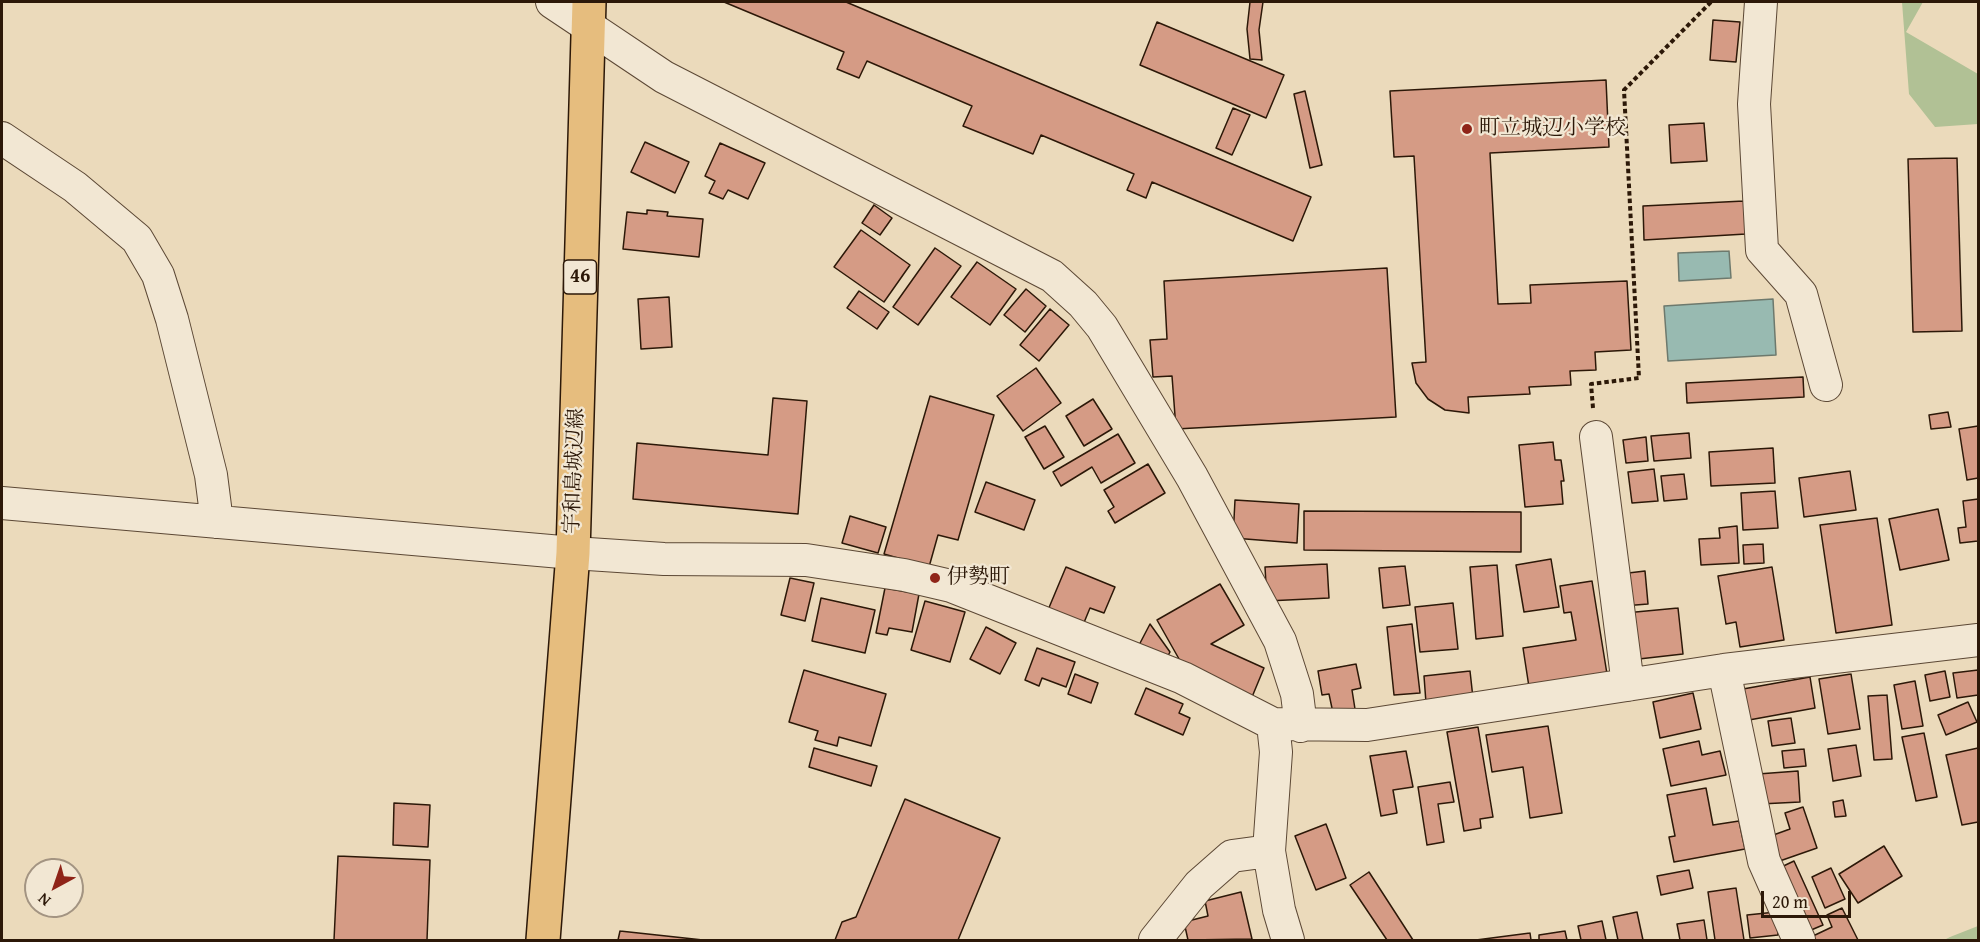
<!DOCTYPE html>
<meta charset="utf-8">
<style>
body{margin:0}
#map{position:relative;width:1980px;height:942px;overflow:hidden;background:#ebdabb;font-family:"Gentium Book Plus",serif}
canvas{display:block}
.frame{position:absolute;inset:0;border:3px solid #2c1808;pointer-events:none}
.north{position:absolute;left:24px;top:858px;width:60px;height:60px;box-sizing:border-box;background:#f2e7d3;border:2px solid #a39482;border-radius:50%;rotate:220deg;font-size:16px;font-weight:700;line-height:24px;text-align:center;color:#2c1808}
.north::after{content:'';display:block;margin:auto;width:21px;height:27px;background:#8f2418;clip-path:polygon(50% 0,100% 100%,50% 72%,0 100%)}
.scale{position:absolute;left:1761px;top:891px;width:90px;height:27px;box-sizing:border-box;border:3px solid #2c1808;border-top:0;padding-left:8px;font-size:18px;line-height:21px;white-space:nowrap;color:#2c1808;-webkit-text-stroke:4px #f2e7d3;paint-order:stroke}
</style>
<div id="map">
<canvas width="1980" height="942"></canvas>
<div class="frame"></div>
<div class="north">N</div>
<div class="scale">20 m</div>
</div>
<script>
const ctx = document.querySelector('canvas').getContext('2d');
ctx.lineJoin = 'round';
function fill(path, color) {
  ctx.fillStyle = color;
  ctx.fill(path, 'evenodd');
}
function poly(rows) {
  const path = new Path2D();
  for (const r of rows) {
    path.moveTo(r[0], r[1]);
    for (let i = 2; i < r.length; i += 2) path.lineTo(r[i], r[i + 1]);
  }
  return path;
}
function stroke(path, color, width, dash) {
  ctx.strokeStyle = color;
  ctx.lineWidth = width;
  ctx.lineCap = dash ? 'butt' : 'round';
  ctx.setLineDash(dash || []);
  ctx.stroke(path);
}
function label(font, color, halo, rows, align = 'center') {
  ctx.font = font + ' "Gentium Book Plus","Noto Serif JP",serif';
  ctx.lineWidth = 4.5;
  ctx.setLineDash([]);
  ctx.textBaseline = 'middle';
  ctx.strokeStyle = halo;
  ctx.fillStyle = color;
  for (const [text, x, y, turn = 0] of rows) {
    ctx.save();
    ctx.translate(x, y);
    ctx.rotate((+turn || 0) * Math.PI / 180);
    ctx.textAlign = isNaN(turn) ? turn : align;
    if (halo) ctx.strokeText(text, 0, 0);
    ctx.fillText(text, 0, 0);
    ctx.restore();
  }
}
const green = poly([
 [1902,2,1923,2,1906,32,1978,74,1978,124,1935,127,1909,94],
 [1978,926,1978,940,1944,940,1950,937]
]);
const water = poly([
 [1729,251,1731,278,1679,281,1678,253,1729,251],
 [1773,299,1776,355,1668,361,1664,306,1773,299]
]);
const building = poly([
 [724,2,846,2,1311,197,1293,241,1152,182,1146,198,1127,190,1134,174,1041,135,1033,154,963,126,972,106,867,61,859,78,837,69,844,52,724,2],
 [1250,2,1263,2,1259,30,1262,60,1250,59,1247,29,1250,2],
 [1713,20,1740,22,1736,62,1710,60,1713,20],
 [1157,22,1284,75,1266,118,1140,65,1157,22],
 [1606,80,1609,147,1490,153,1498,304,1531,303,1530,285,1627,281,1631,350,1595,352,1596,370,1570,371,1571,385,1529,387,1530,394,1468,397,1469,413,1445,410,1428,399,1416,383,1412,363,1426,362,1414,156,1394,157,1390,91,1606,80],
 [1305,91,1322,165,1310,168,1294,94,1305,91],
 [1233,108,1250,115,1232,155,1216,148,1233,108],
 [1704,123,1707,161,1671,163,1669,125,1704,123],
 [645,142,689,162,675,193,631,172,645,142],
 [720,143,765,163,748,199,728,190,723,199,709,193,715,181,705,176,720,143],
 [1957,158,1962,331,1913,332,1908,159,1957,158],
 [1744,201,1746,234,1644,240,1643,206,1744,201],
 [874,205,892,218,880,235,862,223,874,205],
 [647,210,668,212,667,216,703,219,699,257,623,249,627,212,647,214,647,210],
 [861,230,910,265,884,302,834,267,861,230],
 [935,248,961,266,918,325,893,307,935,248],
 [977,262,1016,289,990,325,951,297,977,262],
 [1387,268,1396,417,1176,429,1172,376,1153,377,1150,340,1167,339,1164,281,1387,268],
 [1026,289,1046,306,1025,332,1004,315,1026,289],
 [859,291,889,312,877,329,847,308,859,291],
 [669,297,672,347,641,349,638,299,669,297],
 [1050,309,1069,325,1039,361,1020,345,1050,309],
 [1036,368,1061,403,1023,431,997,396,1036,368],
 [1803,377,1804,397,1687,403,1686,383,1803,377],
 [930,396,994,415,958,540,938,535,929,567,884,554,930,396],
 [773,398,807,401,798,514,633,499,637,443,768,455,773,398],
 [1093,399,1112,429,1084,446,1066,416,1093,399],
 [1948,412,1951,427,1931,429,1929,415,1948,412],
 [1045,426,1064,457,1044,469,1025,437,1045,426],
 [1978,426,1978,478,1967,480,1959,429,1978,426],
 [1689,433,1691,458,1654,461,1651,436,1689,433],
 [1118,434,1135,463,1101,483,1092,467,1061,486,1053,472,1118,434],
 [1646,437,1648,461,1626,463,1623,440,1646,437],
 [1553,442,1555,460,1561,460,1564,481,1561,481,1563,504,1525,507,1519,445,1553,442],
 [1773,448,1775,483,1711,486,1709,452,1773,448],
 [1148,464,1165,493,1115,523,1108,511,1114,507,1104,490,1148,464],
 [1654,469,1658,501,1632,503,1628,472,1654,469],
 [1850,471,1856,510,1804,517,1799,478,1850,471],
 [1684,474,1687,499,1664,501,1661,476,1684,474],
 [986,482,1035,500,1024,530,975,512,986,482],
 [1775,491,1778,528,1743,530,1741,493,1775,491],
 [1978,499,1978,541,1960,543,1958,528,1966,527,1963,501,1978,499],
 [1235,500,1299,504,1297,543,1233,538,1235,500],
 [1938,509,1949,560,1900,570,1889,519,1938,509],
 [1304,511,1521,512,1521,552,1304,550,1304,511],
 [850,516,886,527,878,553,842,543,850,516],
 [1877,518,1892,625,1836,633,1820,525,1877,518],
 [1737,526,1739,563,1701,565,1699,539,1720,538,1719,528,1737,526],
 [1763,544,1764,563,1744,564,1743,545,1763,544],
 [1551,559,1559,607,1524,612,1516,565,1551,559],
 [1327,564,1329,598,1267,601,1265,567,1327,564],
 [1497,565,1503,636,1476,639,1470,567,1497,565],
 [1405,566,1410,605,1383,608,1379,568,1405,566],
 [1066,567,1115,587,1104,613,1090,608,1083,625,1048,610,1066,567],
 [1772,567,1784,640,1740,647,1736,622,1726,624,1718,576,1772,567],
 [1645,571,1648,604,1623,606,1620,574,1645,571],
 [790,578,814,583,805,621,781,615,790,578],
 [1592,581,1607,674,1529,687,1523,648,1576,640,1571,612,1564,613,1560,586,1592,581],
 [1220,584,1244,625,1211,644,1264,668,1252,697,1183,666,1157,620,1220,584],
 [885,588,919,594,912,632,889,628,887,635,876,633,885,588],
 [821,598,875,610,865,653,812,641,821,598],
 [925,601,965,612,950,662,911,650,925,601],
 [1453,603,1458,649,1420,652,1415,607,1453,603],
 [1678,608,1683,654,1630,660,1625,613,1678,608],
 [1150,624,1170,652,1165,661,1138,647,1150,624],
 [1412,624,1420,693,1394,695,1387,627,1412,624],
 [986,627,1016,643,1000,674,970,659,986,627],
 [1037,648,1075,662,1066,687,1042,678,1039,686,1025,680,1037,648],
 [1356,664,1361,688,1352,690,1355,709,1333,713,1329,694,1322,695,1318,671,1356,664],
 [804,670,886,694,871,746,839,737,837,746,815,740,818,731,789,722,804,670],
 [1978,670,1978,695,1957,698,1953,673,1978,670],
 [1470,671,1473,698,1426,703,1424,676,1470,671],
 [1945,671,1950,697,1930,701,1925,675,1945,671],
 [1075,674,1098,683,1091,703,1068,694,1075,674],
 [1851,674,1860,729,1828,734,1819,679,1851,674],
 [1810,677,1815,708,1749,720,1743,689,1810,677],
 [1915,681,1923,726,1902,729,1894,685,1915,681],
 [1146,688,1183,704,1179,713,1190,718,1183,735,1135,714,1146,688],
 [1693,693,1701,729,1660,738,1653,702,1693,693],
 [1887,695,1892,759,1874,760,1868,696,1887,695],
 [1968,702,1977,722,1946,735,1938,715,1968,702],
 [1791,718,1795,743,1772,746,1768,721,1791,718],
 [1548,726,1562,813,1530,818,1523,767,1492,772,1486,735,1548,726],
 [1478,727,1493,817,1480,819,1481,828,1464,831,1447,732,1478,727],
 [1924,733,1937,797,1916,801,1902,737,1924,733],
 [1699,741,1702,755,1720,751,1726,775,1671,786,1663,749,1699,741],
 [1856,745,1861,776,1833,781,1828,749,1856,745],
 [814,748,877,766,871,786,809,767,814,748],
 [1978,748,1978,822,1962,825,1946,755,1978,748],
 [1804,749,1806,766,1784,768,1782,751,1804,749],
 [1406,751,1413,787,1393,790,1397,813,1381,816,1370,756,1406,751],
 [1798,771,1800,802,1760,804,1758,774,1798,771],
 [1450,782,1454,802,1438,804,1444,842,1427,845,1418,787,1450,782],
 [1706,788,1713,825,1739,821,1745,849,1674,862,1669,837,1675,836,1667,795,1706,788],
 [905,799,1000,838,958,940,835,940,842,922,856,917,905,799],
 [1843,800,1846,816,1835,817,1833,802,1843,800],
 [394,803,430,805,428,847,393,845,394,803],
 [1803,807,1817,848,1774,863,1765,838,1790,829,1785,813,1803,807],
 [1326,824,1346,878,1316,890,1295,836,1326,824],
 [1884,846,1902,876,1858,903,1839,874,1884,846],
 [338,856,430,860,427,940,334,940,338,856],
 [1794,861,1823,925,1804,933,1775,870,1794,861],
 [1831,868,1845,899,1825,908,1812,877,1831,868],
 [1689,870,1693,888,1661,895,1657,876,1689,870],
 [1369,872,1413,940,1387,940,1350,885,1369,872],
 [1736,888,1744,940,1715,940,1708,892,1736,888],
 [1241,892,1252,939,1188,940,1184,922,1208,916,1205,901,1241,892],
 [1842,908,1858,940,1816,940,1813,936,1832,927,1827,915,1842,908],
 [1637,912,1643,940,1618,940,1613,917,1637,912],
 [1776,912,1778,935,1750,938,1747,915,1776,912],
 [1704,920,1707,940,1680,940,1677,924,1704,920],
 [1602,921,1606,940,1581,940,1578,926,1602,921],
 [620,931,703,940,618,940,620,931],
 [1565,931,1567,940,1539,940,1539,935,1565,931],
 [1530,933,1531,940,1476,940,1530,933]
]);
const path = poly([
 [1593,408,1591,384,1639,378,1624,90,1711,2]
]);
const street = poly([
 [552,2,664,77,1052,276,1083,304,1102,327,1192,477,1280,641,1297,694,1301,726],
 [1761,2,1754,104,1762,250,1801,294,1826,385],
 [2,138,75,187,137,239,158,275,172,319,211,475,217,522],
 [1596,437,1628,685],
 [2,503,573,553,664,559,806,560,904,575,951,586,1183,678,1273,724,1367,725,1724,670,1978,640],
 [1724,670,1764,861,1799,940],
 [1273,724,1276,752,1269,851,1279,910,1288,940],
 [1155,940,1199,885,1232,856,1269,851]
]);
const primary = poly([
 [543,940,573,553,589,2]
]);
const markers = [
 [1467,129,6,"#8f2418"],
 [935,578,6,"#8f2418"]
];
const shields = [
 [580,277,33]
];
const shieldNames = [
 ["46",580,277]
];
const poiNames = [
 ["町立城辺小学校",1479,129],
 ["伊勢町",947,578]
];
const streetNames = [
 ["宇和島城辺線",575,471,-88]
];
fill(green, '#b1c195');
fill(water, '#98bab1');
stroke(water, '#6d796d', 1.5);
fill(building, '#d59b85');
stroke(building, '#2c1808', 1.5);
stroke(street, '#5c4835', 34);
stroke(primary, '#2c1808', 36);
stroke(path, '#2c1808', 4, [4.5, 3]);
stroke(street, '#f2e7d3', 32);
stroke(primary, '#e6bd7e', 33);
for (const [x, y, r, color] of markers) {
  const dot = new Path2D();
  dot.arc(x, y, r, 0, 2 * Math.PI);
  ctx.fillStyle = color;
  ctx.fill(dot);
  stroke(dot, '#f2e7d3', 2);
}
for (const [x, y, w] of shields) {
  const box = new Path2D();
  box.roundRect(x - w / 2, y - 17, w, 34, 4.5);
  ctx.fillStyle = '#f2e7d3';
  ctx.fill(box);
  stroke(box, '#2c1808', 1.5);
}
label('bold 20px', '#2c1808', null, shieldNames);
label('21px', '#2c1808', '#f2e7d3', poiNames, 'left');
label('21px', '#2c1808', '#f2e7d3', streetNames);
</script>
